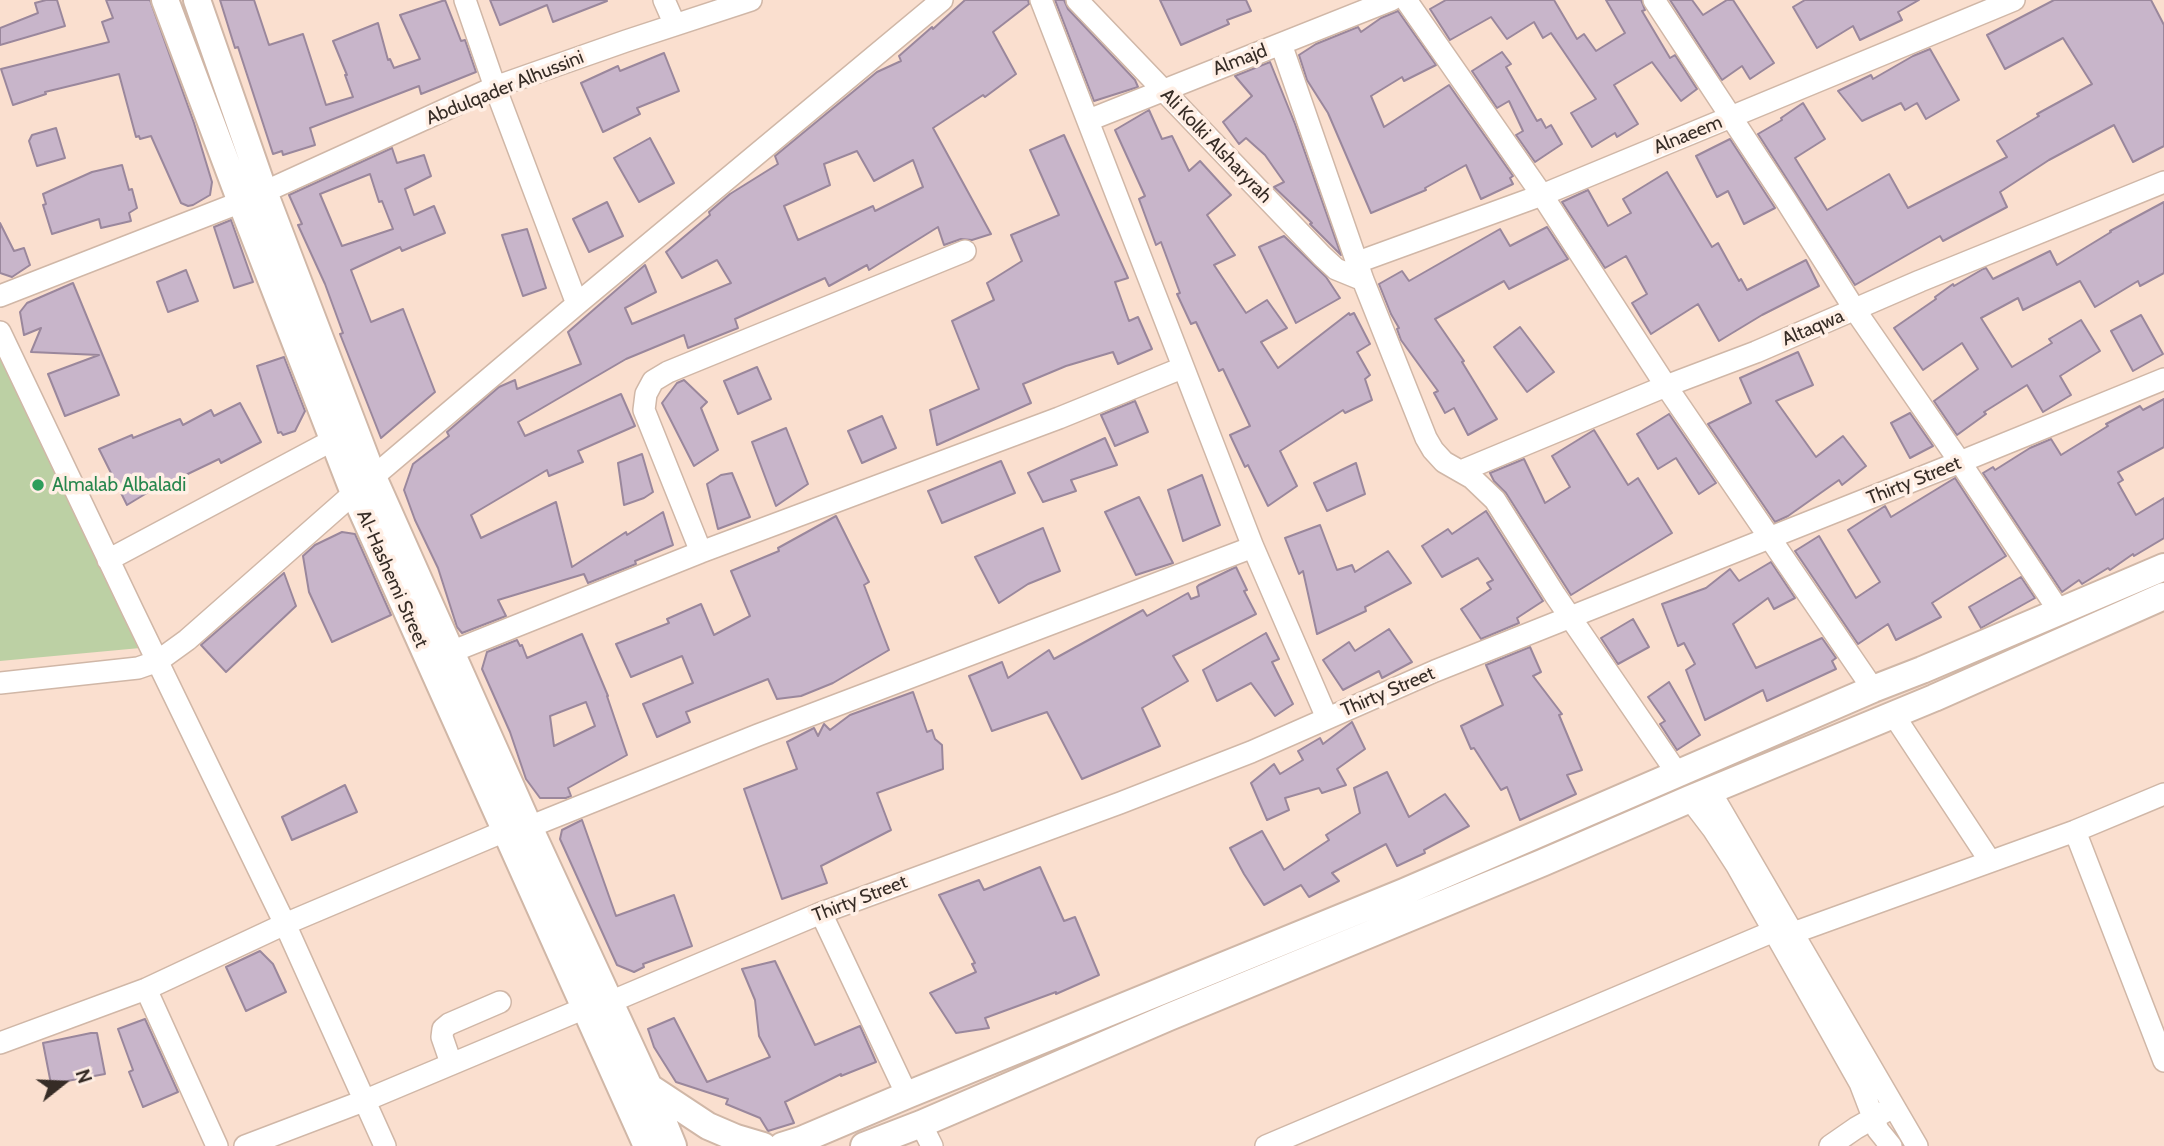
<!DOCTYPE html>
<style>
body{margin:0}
#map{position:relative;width:2164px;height:1146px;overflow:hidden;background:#fadfcf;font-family:Cabin,sans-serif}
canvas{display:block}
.north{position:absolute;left:28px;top:1048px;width:70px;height:70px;-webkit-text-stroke:5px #ffefe5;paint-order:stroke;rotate:72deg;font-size:19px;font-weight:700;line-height:28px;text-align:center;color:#362c26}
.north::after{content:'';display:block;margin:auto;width:24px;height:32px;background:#362c26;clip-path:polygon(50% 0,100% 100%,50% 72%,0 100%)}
</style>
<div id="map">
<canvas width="2164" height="1146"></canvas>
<div class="north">N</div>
</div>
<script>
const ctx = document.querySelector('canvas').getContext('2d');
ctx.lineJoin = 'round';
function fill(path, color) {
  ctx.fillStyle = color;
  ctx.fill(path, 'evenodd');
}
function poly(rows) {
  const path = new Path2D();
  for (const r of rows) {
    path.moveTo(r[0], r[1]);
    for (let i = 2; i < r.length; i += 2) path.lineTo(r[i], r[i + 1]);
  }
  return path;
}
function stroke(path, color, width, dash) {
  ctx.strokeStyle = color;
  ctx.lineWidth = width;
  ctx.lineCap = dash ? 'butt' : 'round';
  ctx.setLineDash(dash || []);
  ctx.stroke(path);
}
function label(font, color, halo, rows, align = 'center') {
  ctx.font = font + ' Cabin,sans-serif';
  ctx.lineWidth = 7;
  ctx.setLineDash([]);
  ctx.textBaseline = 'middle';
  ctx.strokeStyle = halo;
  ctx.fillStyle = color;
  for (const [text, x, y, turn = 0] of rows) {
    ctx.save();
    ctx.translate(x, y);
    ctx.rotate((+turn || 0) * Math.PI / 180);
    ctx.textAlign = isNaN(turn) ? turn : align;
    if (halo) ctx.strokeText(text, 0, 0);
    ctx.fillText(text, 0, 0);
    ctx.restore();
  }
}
const green = poly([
 [0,324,151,647,0,661]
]);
const building = poly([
 [46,0,57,0,65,26,0,45,0,28,38,13,35,3,46,0],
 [106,0,150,0,194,123,212,182,210,195,193,205,188,206,181,203,151,136,140,139,139,136,136,137,119,74,45,92,46,94,13,105,1,69,109,42,102,22,113,18,106,0],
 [220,0,254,0,269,45,303,34,326,105,353,97,345,75,347,75,333,41,378,23,388,60,390,59,394,68,420,59,400,15,445,0,461,41,465,40,476,72,421,94,419,86,310,128,315,145,283,155,282,151,273,154,238,47,235,48,220,0],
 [490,0,606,0,607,1,553,22,547,5,500,25,490,0],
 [965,0,1028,0,1029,4,993,32,1016,74,985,97,983,95,933,128,991,234,972,240,961,239,944,245,938,227,869,270,867,265,829,286,825,278,735,319,738,328,688,348,684,335,626,359,518,422,525,436,621,394,635,426,578,451,583,462,549,476,547,470,471,515,481,538,556,502,572,567,626,532,627,535,663,512,673,545,635,561,636,564,588,583,584,574,498,600,506,616,462,633,457,627,438,568,415,520,404,490,413,464,449,436,447,432,499,387,515,380,517,389,581,364,568,332,645,265,656,292,625,308,632,324,731,283,717,260,682,278,666,252,710,215,709,212,730,194,778,164,775,156,877,72,901,61,899,56,932,27,933,29,965,0],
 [857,151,874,181,913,160,923,187,875,211,873,206,798,240,784,206,830,185,824,164,857,151],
 [1055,0,1064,0,1068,9,1135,80,1138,87,1094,101,1055,0],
 [1160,0,1246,0,1251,11,1227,20,1229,24,1181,45,1160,0],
 [1446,0,1554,0,1577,39,1584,34,1596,51,1625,33,1606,0,1641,0,1645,10,1642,11,1670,58,1675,55,1697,89,1681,101,1652,62,1614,85,1638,124,1617,137,1615,133,1592,147,1571,113,1596,99,1551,33,1543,38,1534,22,1507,39,1491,17,1450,40,1430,9,1446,0],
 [1670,0,1692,0,1703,15,1727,0,1733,0,1774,63,1750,79,1742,66,1722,80,1670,0],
 [1805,0,1919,0,1898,12,1902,20,1860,40,1853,26,1817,48,1793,7,1805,0],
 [2054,0,2151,0,2164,25,2164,146,2133,162,2114,125,2049,160,2000,192,2007,207,1943,241,1940,236,1855,285,1758,134,1782,120,1781,118,1803,103,1825,139,1795,158,1827,210,1889,174,1908,208,2007,157,1997,141,2039,116,2037,114,2092,84,2063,38,2005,69,1987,35,2054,0],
 [1398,11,1436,65,1404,81,1402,77,1371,96,1384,127,1449,85,1513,176,1510,178,1513,184,1481,199,1466,165,1425,188,1426,190,1371,213,1328,113,1307,80,1299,55,1316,44,1358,27,1361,32,1381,18,1398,11],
 [1930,49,1959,100,1926,119,1917,103,1905,110,1901,103,1862,121,1838,91,1871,75,1873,79,1913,56,1930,49],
 [1502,52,1511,64,1506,67,1537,121,1541,119,1546,128,1551,125,1562,144,1535,162,1516,135,1523,131,1509,101,1497,108,1472,71,1502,52],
 [664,53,679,91,637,108,640,114,603,132,581,83,618,66,620,71,664,53],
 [1270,62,1295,124,1341,255,1310,224,1312,223,1274,187,1284,182,1265,155,1246,138,1239,144,1223,122,1252,96,1235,76,1270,62],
 [1149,110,1162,139,1172,136,1189,171,1200,161,1231,195,1207,215,1235,255,1214,265,1246,313,1267,300,1287,328,1261,342,1278,368,1349,313,1350,315,1354,313,1370,344,1357,352,1370,375,1365,379,1372,400,1345,413,1343,410,1280,451,1297,486,1268,506,1248,465,1245,467,1230,435,1250,426,1223,369,1219,371,1196,322,1191,324,1177,294,1180,293,1161,242,1156,245,1139,199,1145,196,1115,130,1149,110],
 [56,128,65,158,37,166,29,141,32,135,56,128],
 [1064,135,1128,278,1115,282,1129,321,1138,317,1152,349,1118,364,1113,352,1066,366,1023,384,1031,403,937,445,930,410,979,389,952,321,994,300,987,283,1022,261,1011,235,1059,215,1030,150,1064,135],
 [650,138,674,183,639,202,614,158,650,138],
 [1730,139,1775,208,1744,224,1728,191,1717,197,1696,156,1730,139],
 [392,148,397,163,424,155,431,176,405,189,414,215,434,206,445,233,402,251,400,247,351,270,371,322,403,309,435,392,381,438,340,334,343,333,325,284,298,225,302,224,289,195,392,148],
 [370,174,379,202,382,201,393,229,342,246,320,194,370,174],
 [122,165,129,190,132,189,137,208,129,213,131,221,101,228,99,219,52,234,43,205,46,204,43,194,92,172,122,165],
 [1667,172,1712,247,1718,243,1739,281,1741,279,1747,290,1806,260,1819,286,1762,315,1719,341,1698,304,1651,334,1632,303,1647,294,1626,256,1605,268,1562,202,1588,190,1608,226,1631,213,1623,199,1667,172],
 [607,202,623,236,589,252,573,219,607,202],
 [2164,202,2164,273,2140,286,2138,281,2095,307,2080,281,2023,310,2018,298,1981,318,2012,367,2052,343,2049,339,2081,320,2100,351,2060,376,2071,395,2043,412,2027,385,1984,412,1986,414,1957,435,1934,401,1978,369,1962,343,1923,370,1894,328,1936,299,1935,297,1953,284,1954,286,1983,269,1986,268,1993,279,2050,251,2057,265,2111,232,2110,231,2164,202],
 [231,220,253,282,234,288,214,227,231,220],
 [0,223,14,251,24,248,30,265,12,277,0,273,0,223],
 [1547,227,1568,259,1509,289,1504,281,1435,319,1464,361,1462,362,1497,419,1468,435,1454,408,1445,413,1434,393,1438,391,1401,340,1397,329,1399,328,1391,314,1379,284,1402,271,1409,281,1500,229,1510,246,1547,227],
 [527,229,546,288,523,296,502,235,527,229],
 [1284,236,1326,277,1340,298,1296,323,1259,247,1284,236],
 [186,270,198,301,168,312,157,282,186,270],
 [73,283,119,395,65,416,48,374,99,355,31,352,41,328,24,335,20,312,27,303,73,283],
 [2141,315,2163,354,2133,371,2111,331,2141,315],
 [1520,327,1554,372,1527,392,1494,347,1520,327],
 [1798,352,1813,385,1776,401,1816,457,1843,436,1866,466,1842,485,1839,480,1788,516,1775,522,1708,424,1751,403,1740,378,1798,352],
 [284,357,305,411,295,431,283,435,281,432,278,433,257,366,284,357],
 [757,367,771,399,738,414,724,381,757,367],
 [684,380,707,402,701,408,718,450,694,466,662,403,677,383,684,380],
 [2164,399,2164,447,2118,472,2123,480,2118,483,2136,515,2164,498,2164,538,2134,556,2133,554,2110,570,2108,568,2082,584,2079,580,2062,592,1983,473,1993,467,1995,470,2030,448,2051,439,2061,455,2108,426,2106,424,2140,406,2143,410,2164,399],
 [1135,401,1148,432,1115,446,1101,415,1135,401],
 [240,403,261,442,221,463,219,459,171,482,170,479,127,505,99,449,132,435,133,438,180,419,183,425,211,410,214,416,240,403],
 [1910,413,1933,446,1910,458,1891,423,1910,413],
 [1669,414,1716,483,1699,494,1676,458,1658,469,1637,434,1669,414],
 [882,416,896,448,862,463,848,431,882,416],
 [786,428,808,484,776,506,752,442,786,428],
 [1594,430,1628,485,1638,478,1672,533,1571,595,1506,493,1494,481,1490,473,1524,459,1545,503,1570,487,1552,456,1594,430],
 [1105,438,1117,465,1071,480,1076,491,1043,502,1028,473,1105,438],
 [642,454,653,492,644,498,624,505,618,463,642,454],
 [1001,461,1015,493,942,523,928,491,1001,461],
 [1356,463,1365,494,1327,511,1314,483,1356,463],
 [732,473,750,517,718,529,707,484,721,475,732,473],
 [1202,475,1220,525,1183,541,1168,490,1202,475],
 [1955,478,2006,556,1932,603,1941,617,1896,640,1888,624,1858,644,1795,551,1819,536,1856,598,1880,582,1848,530,1885,506,1891,517,1955,478],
 [1139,497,1173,563,1136,575,1105,512,1139,497],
 [1486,511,1543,601,1517,618,1519,623,1481,639,1461,609,1491,589,1487,583,1493,580,1478,558,1442,577,1422,546,1448,529,1452,534,1486,511],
 [836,516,869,582,864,585,889,650,833,683,801,696,777,699,768,679,686,712,690,722,657,737,643,704,693,683,682,656,631,677,616,644,669,623,667,619,701,604,714,635,750,616,731,571,779,551,778,548,836,516],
 [1320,525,1337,570,1352,565,1355,572,1388,551,1411,583,1365,607,1366,611,1317,634,1303,571,1299,574,1285,538,1320,525],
 [1043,528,1060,571,1028,584,999,603,975,557,1043,528],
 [342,532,355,534,391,615,332,642,309,592,303,556,315,545,342,532],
 [1771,562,1795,598,1774,609,1768,598,1733,624,1756,668,1822,638,1836,658,1832,661,1836,669,1767,701,1763,690,1705,720,1686,670,1695,664,1684,643,1678,646,1662,604,1706,588,1730,569,1739,581,1771,562],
 [1236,567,1247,590,1244,591,1256,614,1173,656,1188,681,1142,708,1160,746,1082,779,1047,712,992,731,969,676,1002,662,1008,678,1049,650,1054,659,1143,610,1147,616,1188,593,1191,599,1199,596,1197,587,1199,585,1236,567],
 [284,573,296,606,226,672,201,645,284,573],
 [2021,577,2035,598,1981,628,1969,607,2021,577],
 [1633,619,1649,647,1618,664,1601,638,1633,619],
 [1389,629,1412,662,1382,678,1379,671,1343,690,1323,660,1349,642,1355,651,1389,629],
 [1266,633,1279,659,1272,662,1293,704,1275,716,1251,683,1217,701,1203,670,1266,633],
 [582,634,608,696,607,696,627,755,568,788,571,796,566,798,540,798,526,779,510,732,482,669,487,652,517,640,520,646,522,645,527,658,582,634],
 [586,702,595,726,554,746,550,716,586,702],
 [1530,647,1541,672,1533,676,1562,714,1559,715,1582,770,1567,775,1576,794,1520,820,1507,787,1501,790,1474,748,1471,749,1461,726,1503,705,1486,665,1530,647],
 [1669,682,1700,735,1677,750,1660,724,1665,721,1648,697,1669,682],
 [913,692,927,732,932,730,935,739,942,745,943,769,877,793,891,830,821,866,827,883,782,899,744,789,797,769,787,742,814,728,818,736,824,724,830,730,850,715,913,692],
 [1352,722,1365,749,1337,769,1346,785,1322,793,1319,788,1285,798,1289,810,1267,820,1251,783,1274,764,1280,774,1303,760,1298,751,1320,738,1323,744,1352,722],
 [1387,772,1409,817,1445,794,1469,826,1424,850,1425,853,1397,866,1386,844,1332,873,1339,881,1309,897,1301,885,1264,905,1244,874,1230,848,1262,831,1284,870,1329,840,1326,835,1360,813,1354,788,1387,772],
 [345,785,357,812,292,840,282,817,345,785],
 [582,820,616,916,674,895,692,946,643,964,644,967,634,972,617,965,560,839,562,830,582,820],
 [1040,867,1064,921,1075,917,1099,975,1056,994,1056,992,985,1018,989,1028,956,1033,930,993,976,972,972,964,975,963,939,895,979,880,984,890,1040,867],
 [260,951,273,964,286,992,246,1011,226,967,260,951],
 [775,961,815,1045,860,1026,876,1062,841,1076,841,1074,785,1102,794,1123,768,1131,760,1118,726,1104,728,1099,676,1082,654,1047,648,1029,674,1018,707,1082,770,1057,759,1036,755,1000,742,969,775,961],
 [145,1019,178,1092,143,1107,129,1072,133,1070,118,1029,145,1019],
 [91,1033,97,1033,105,1074,51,1084,43,1043,91,1033]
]);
const minor = poly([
 [465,0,495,87,577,304],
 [664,0,675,25],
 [1041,0,1253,547,1327,718],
 [1077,0,1322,256,1336,269,1363,280],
 [1406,0,1542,195,1666,386,1873,689],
 [1654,0,1785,199,1855,310,1960,462,2059,611],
 [1281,44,1363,280,1426,438,1433,450,1444,462,1472,478,1495,500,1555,595,1677,773],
 [1089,120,1391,0],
 [264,192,495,87,626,41,751,0],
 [1358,262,1542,195,2014,0],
 [0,296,241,202],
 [0,332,133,611,285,924,385,1146],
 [1461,471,1666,386,1756,352,1920,281,2164,182],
 [373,477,577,304,942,0],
 [701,552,644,410,646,394,653,381,668,372,965,251],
 [108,560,333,440],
 [451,652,701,552,1059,418,1182,368],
 [0,683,138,668,158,661,187,640,354,493],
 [1893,714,1990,861],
 [1710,791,1917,1146],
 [1690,799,1713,829,1737,866,1860,1083,1878,1130,1891,1146],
 [529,827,758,735,1253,547],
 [2075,831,2164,1061],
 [821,913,907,1095],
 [1793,933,2075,831,2164,794],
 [146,989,217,1146],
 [610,1002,821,913,1120,803,1251,752,1435,671,1960,462,2164,379],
 [0,1043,146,989,285,924,505,831],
 [451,1063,442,1037,443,1029,449,1024,500,1002],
 [921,1124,932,1146],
 [245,1146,366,1100,585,1008],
 [1266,1146,1774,931],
 [1830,1146,1856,1128,1886,1111]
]);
const major = poly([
 [165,0,241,202,354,493,647,1146],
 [197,0,264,192,373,477,529,827,649,1087,673,1146],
 [649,1087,708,1126,736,1138,763,1146],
 [782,1146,801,1140,907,1095,1404,892,1873,689,1922,670,2164,567],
 [864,1146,921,1124,1169,1017,1542,863,1690,799,1934,698,2164,596]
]);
const markers = [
 [38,485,7,"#2e9e5b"]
];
const streetNames = [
 ["Almajd",1240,60,-21],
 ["Abdulqader Alhussini",505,88,-22],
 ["Alnaeem",1688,135,-22],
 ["Ali Kolki Alsharyrah",1216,146,46],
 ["Altaqwa",1813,328,-23],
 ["Thirty Street",1914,481,-22],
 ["Al-Hashemi Street",392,579,66],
 ["Thirty Street",1388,692,-23],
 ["Thirty Street",860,899,-21]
];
const leisureNames = [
 ["Almalab Albaladi",52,485]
];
fill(green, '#bcd0a4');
fill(building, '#c8b5ca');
stroke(building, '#9a879c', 2);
stroke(minor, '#d0b7a7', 24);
stroke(major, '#d0b7a7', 30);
stroke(minor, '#fff', 21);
stroke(major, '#fff', 26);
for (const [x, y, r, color] of markers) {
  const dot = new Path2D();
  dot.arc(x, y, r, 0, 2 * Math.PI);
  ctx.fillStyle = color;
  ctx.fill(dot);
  stroke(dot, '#ffefe5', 2.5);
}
label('19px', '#362c26', '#ffefe5', streetNames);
label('19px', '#27864d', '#ffefe5', leisureNames, 'left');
</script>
